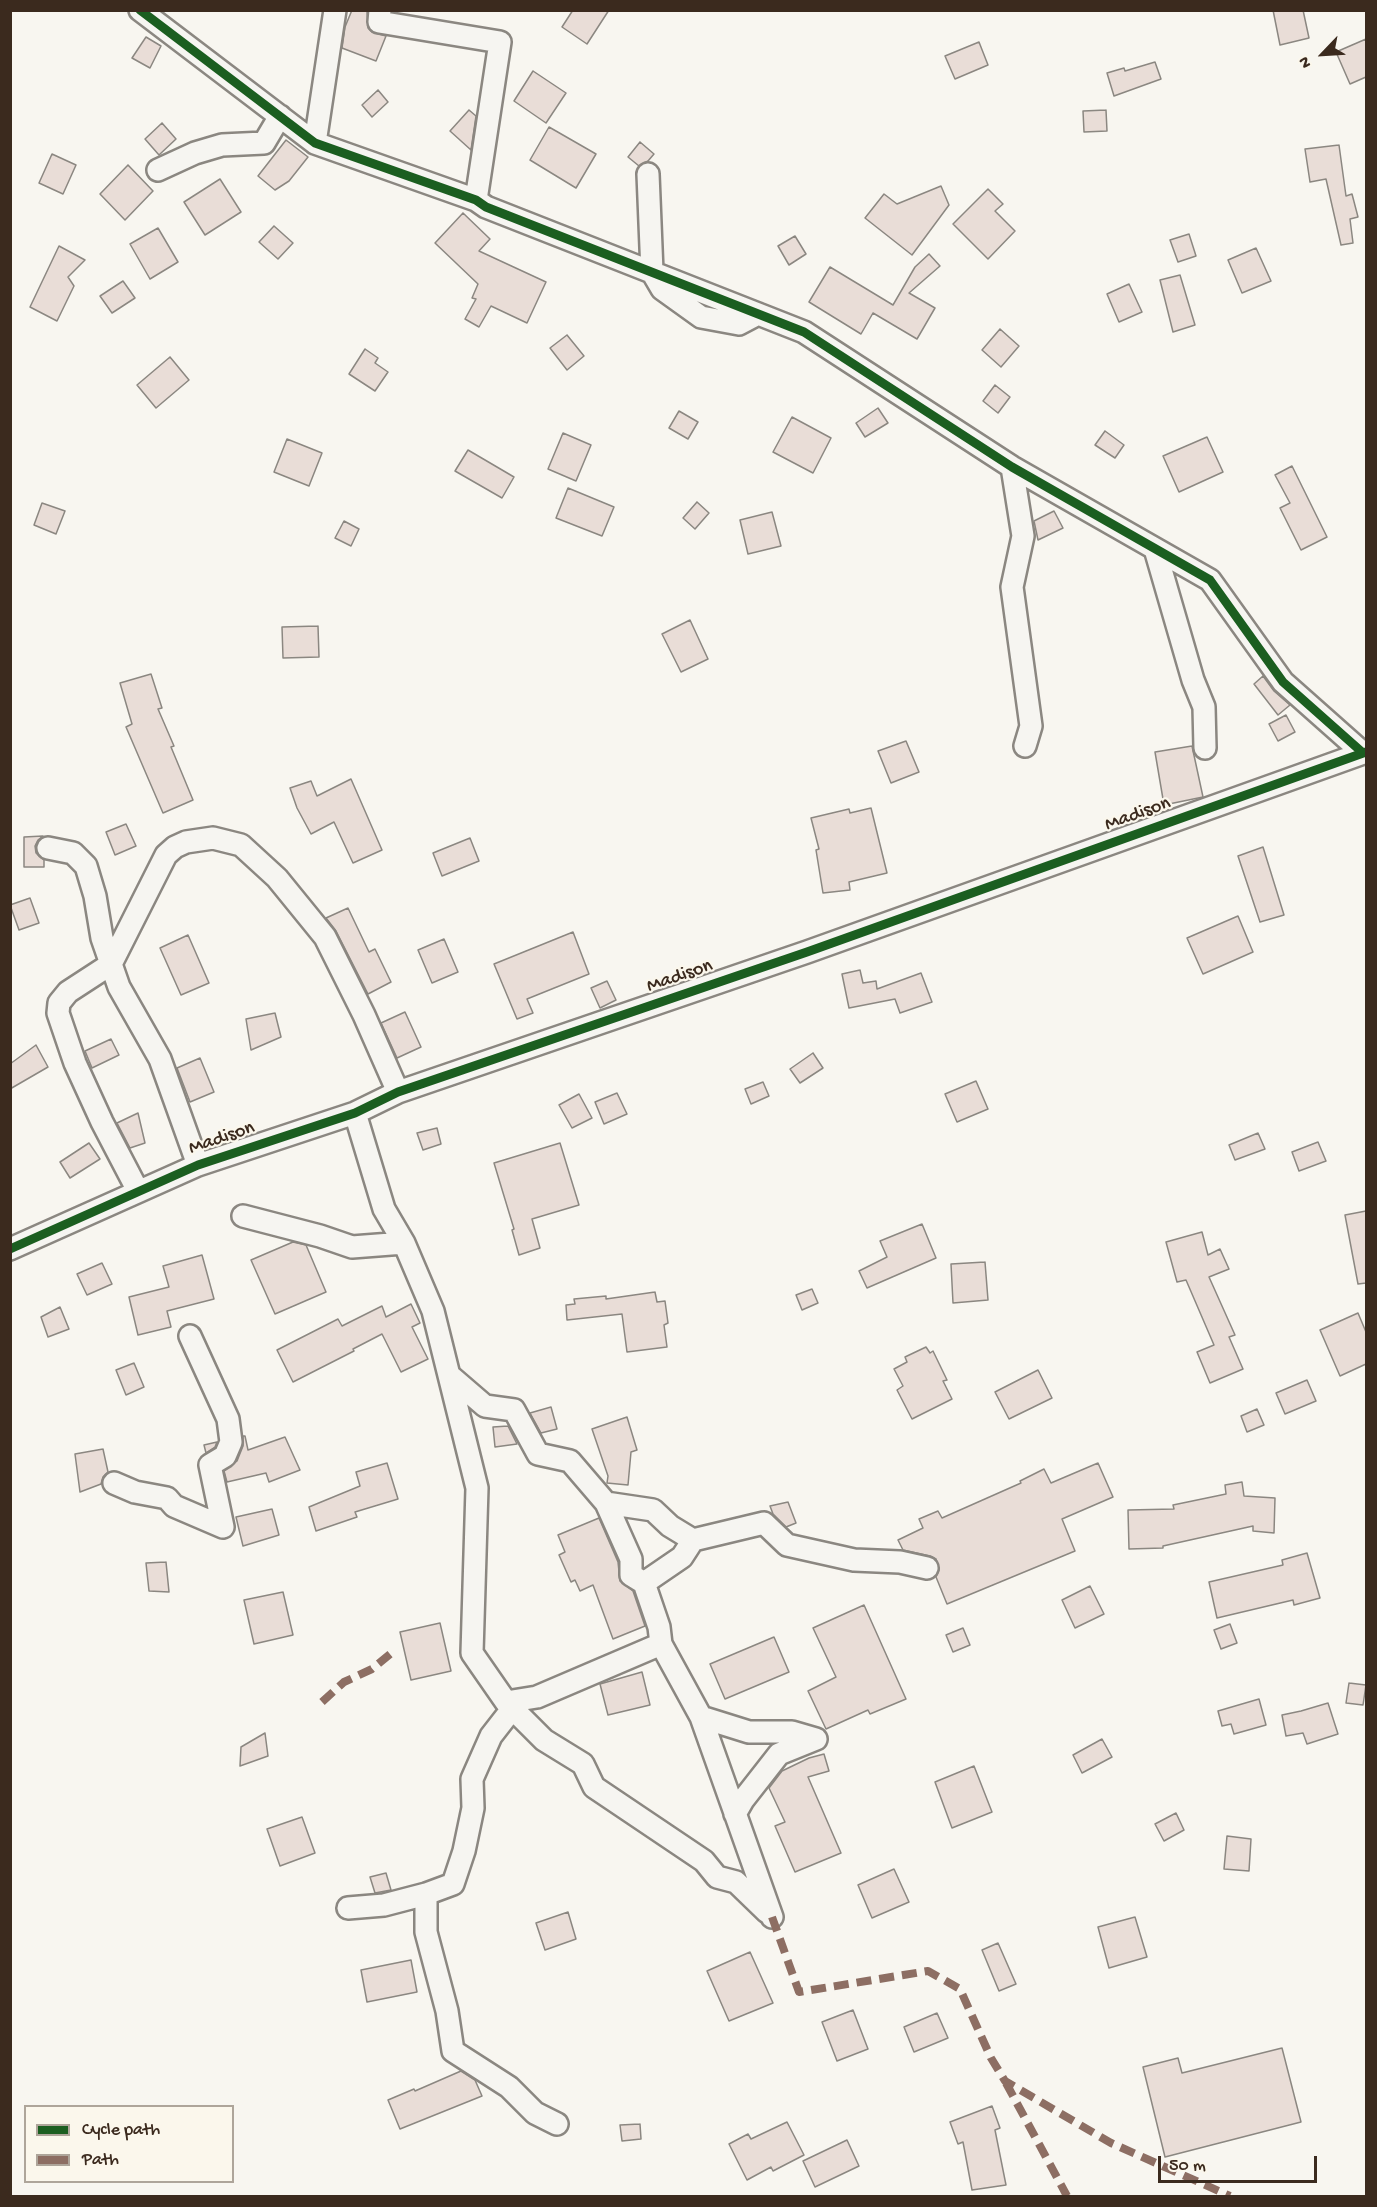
<!DOCTYPE html>
<style>
body{margin:0}
#map{position:relative;width:1377px;height:2207px;overflow:hidden;background:#f8f6f0;font-family:"Gochi Hand",sans-serif}
canvas{display:block}
.frame{position:absolute;inset:0;border:12px solid #3b2a1e;pointer-events:none}
.legend{position:absolute;left:24px;top:2105px;width:210px;height:78px;box-sizing:border-box;background:#fbf7ec;border:2px solid #aea59a;margin:0;padding:8px 10px;list-style:none;font-size:18px;color:#3b2a1e}
.legend li{display:flex;align-items:center;gap:12px;height:30px}
.legend b{width:30px;border:2px solid #aea59a}
.north{position:absolute;left:1293px;top:24px;width:60px;height:60px;-webkit-text-stroke:4px #fbf7ec;paint-order:stroke;rotate:245deg;font-size:16px;font-weight:700;line-height:24px;text-align:center;color:#3b2a1e}
.north::after{content:'';display:block;margin:auto;width:21px;height:27px;background:#3b2a1e;clip-path:polygon(50% 0,100% 100%,50% 72%,0 100%)}
.scale{position:absolute;left:1158px;top:2156px;width:159px;height:27px;box-sizing:border-box;border:3px solid #3b2a1e;border-top:0;padding-left:8px;font-size:18px;line-height:21px;white-space:nowrap;color:#3b2a1e;-webkit-text-stroke:4px #fbf7ec;paint-order:stroke}
</style>
<div id="map">
<canvas width="1377" height="2207"></canvas>
<div class="frame"></div>
<ul class="legend">
<li><b style="height:8px;background:#1b5e20"></b>Cycle path</li>
<li><b style="height:8px;background:#8d6e63"></b>Path</li>
</ul>
<div class="north">N</div>
<div class="scale">50 m</div>
</div>
<script>
const ctx = document.querySelector('canvas').getContext('2d');
ctx.lineJoin = 'round';
function fill(path, color) {
  ctx.fillStyle = color;
  ctx.fill(path, 'evenodd');
}
function poly(rows) {
  const path = new Path2D();
  for (const r of rows) {
    path.moveTo(r[0], r[1]);
    for (let i = 2; i < r.length; i += 2) path.lineTo(r[i], r[i + 1]);
  }
  return path;
}
function stroke(path, color, width, dash) {
  ctx.strokeStyle = color;
  ctx.lineWidth = width;
  ctx.lineCap = dash ? 'butt' : 'round';
  ctx.setLineDash(dash || []);
  ctx.stroke(path);
}
function label(font, color, halo, rows, align = 'center') {
  ctx.font = font + ' "Gochi Hand",sans-serif';
  ctx.lineWidth = 4.5;
  ctx.setLineDash([]);
  ctx.textBaseline = 'middle';
  ctx.strokeStyle = halo;
  ctx.fillStyle = color;
  for (const [text, x, y, turn = 0] of rows) {
    ctx.save();
    ctx.translate(x, y);
    ctx.rotate((+turn || 0) * Math.PI / 180);
    ctx.textAlign = isNaN(turn) ? turn : align;
    if (halo) ctx.strokeText(text, 0, 0);
    ctx.fillText(text, 0, 0);
    ctx.restore();
  }
}
const building = poly([
 [352,10,367,10,368,28,372,32,386,36,376,61,342,48,345,27,352,10],
 [573,10,609,10,587,44,562,27,573,10],
 [1273,10,1303,10,1309,38,1280,45,1273,10],
 [146,37,161,46,150,68,132,58,146,37],
 [1366,39,1366,77,1350,84,1336,52,1366,39],
 [979,42,988,65,955,79,945,56,979,42],
 [1155,62,1161,79,1114,96,1107,73,1124,68,1125,71,1155,62],
 [533,71,566,93,546,123,514,101,533,71],
 [378,90,388,102,372,117,362,105,378,90],
 [469,110,476,116,471,150,450,131,469,110],
 [1106,110,1107,131,1084,132,1083,111,1106,110],
 [162,123,176,139,159,155,145,139,162,123],
 [549,127,596,154,576,188,530,160,549,127],
 [286,140,308,157,289,181,275,190,258,176,286,140],
 [640,142,654,154,648,161,639,166,628,157,640,142],
 [1339,145,1346,196,1352,194,1358,217,1350,219,1353,243,1341,245,1326,179,1310,182,1305,149,1339,145],
 [52,154,76,165,63,194,39,183,52,154],
 [128,165,153,191,125,220,100,194,128,165],
 [220,179,241,212,205,235,184,202,220,179],
 [941,186,949,205,912,255,865,218,884,194,897,204,941,186],
 [988,189,1003,204,995,211,1015,231,988,259,953,224,988,189],
 [463,213,490,239,479,251,546,282,527,323,491,306,479,327,465,319,476,299,472,298,478,284,435,243,463,213],
 [274,226,293,243,278,259,259,242,274,226],
 [158,228,178,262,150,279,130,244,158,228],
 [1189,234,1196,256,1178,262,1170,240,1189,234],
 [795,236,806,254,789,265,778,246,795,236],
 [59,246,85,260,68,277,74,286,57,321,30,307,59,246],
 [1256,248,1271,281,1242,293,1228,260,1256,248],
 [929,254,940,266,909,293,935,308,917,339,873,313,861,334,809,302,830,267,893,305,915,267,929,254],
 [1180,275,1195,325,1173,332,1160,280,1180,275],
 [123,281,135,298,112,313,100,296,123,281],
 [1129,284,1142,312,1119,322,1107,294,1129,284],
 [1000,329,1019,346,1001,367,982,350,1000,329],
 [567,335,584,356,567,370,550,348,567,335],
 [365,349,378,358,375,363,388,372,375,391,349,374,365,349],
 [170,357,189,380,156,408,137,385,170,357],
 [995,385,1010,397,998,413,983,401,995,385],
 [878,408,888,423,865,437,856,423,878,408],
 [679,411,698,422,688,439,669,428,679,411],
 [792,417,831,438,813,473,773,452,792,417],
 [1105,431,1124,445,1115,458,1095,445,1105,431],
 [563,433,591,445,576,481,548,469,563,433],
 [1207,437,1223,472,1179,492,1163,456,1207,437],
 [287,439,322,453,309,486,274,472,287,439],
 [468,450,514,477,502,498,455,471,468,450],
 [1292,466,1327,537,1301,550,1280,508,1290,503,1275,475,1292,466],
 [568,488,614,507,602,536,556,518,568,488],
 [697,502,709,513,695,529,683,518,697,502],
 [42,503,65,511,56,534,34,525,42,503],
 [1054,511,1063,528,1038,540,1034,521,1054,511],
 [772,512,781,546,748,554,740,520,772,512],
 [344,521,359,529,351,546,335,538,344,521],
 [690,620,708,659,681,672,662,634,690,620],
 [318,626,319,657,283,658,282,627,318,626],
 [151,674,162,708,158,709,174,746,171,747,193,800,163,813,126,727,132,724,120,683,151,674],
 [1263,676,1274,691,1290,705,1278,715,1254,684,1263,676],
 [1286,715,1295,732,1278,741,1269,724,1286,715],
 [906,741,919,772,891,783,878,751,906,741],
 [1192,746,1203,797,1164,805,1155,752,1192,746],
 [351,779,382,850,353,863,334,822,311,834,297,808,290,788,311,781,317,796,351,779],
 [871,808,887,873,849,882,850,890,823,893,816,850,819,849,811,818,849,809,850,813,871,808],
 [126,824,136,846,115,855,106,832,126,824],
 [43,836,38,840,35,846,36,853,44,860,44,867,24,867,24,837,43,836],
 [470,838,479,861,442,876,433,853,470,838],
 [1263,847,1284,915,1260,922,1238,856,1263,847],
 [30,898,39,923,19,930,10,905,30,898],
 [348,908,369,952,375,949,391,982,368,994,336,931,326,918,348,908],
 [1238,916,1253,952,1203,974,1187,938,1238,916],
 [573,932,589,974,527,999,533,1013,517,1019,494,964,573,932],
 [188,935,209,983,181,995,160,948,188,935],
 [444,939,458,972,432,983,418,950,444,939],
 [860,970,863,983,876,981,877,989,921,973,932,1002,900,1013,895,999,849,1008,842,974,860,970],
 [607,981,616,1000,600,1008,591,988,607,981],
 [405,1012,421,1047,397,1058,381,1023,405,1012],
 [275,1013,281,1037,251,1050,246,1019,275,1013],
 [111,1039,119,1055,92,1068,85,1051,111,1039],
 [36,1045,48,1067,10,1089,10,1064,36,1045],
 [813,1053,823,1068,800,1083,790,1069,813,1053],
 [200,1058,214,1092,190,1102,177,1068,200,1058],
 [976,1081,988,1109,957,1122,945,1094,976,1081],
 [763,1082,769,1096,751,1104,745,1089,763,1082],
 [617,1093,627,1114,604,1124,595,1102,617,1093],
 [579,1094,592,1118,572,1128,559,1105,579,1094],
 [138,1113,145,1143,130,1148,117,1123,138,1113],
 [437,1128,441,1144,423,1150,417,1133,437,1128],
 [1258,1133,1265,1149,1235,1160,1229,1145,1258,1133],
 [1318,1142,1326,1161,1299,1171,1292,1152,1318,1142],
 [89,1143,100,1159,70,1178,60,1162,89,1143],
 [560,1143,579,1205,532,1219,540,1248,519,1255,512,1230,514,1229,494,1163,560,1143],
 [1366,1211,1366,1283,1358,1284,1345,1215,1366,1211],
 [922,1224,936,1258,867,1288,859,1271,887,1257,880,1241,922,1224],
 [1202,1232,1208,1255,1220,1249,1229,1269,1209,1277,1235,1335,1229,1337,1243,1369,1210,1383,1197,1352,1214,1345,1186,1280,1177,1282,1166,1242,1202,1232],
 [293,1242,306,1245,326,1292,275,1314,251,1260,293,1242],
 [202,1255,214,1299,167,1311,171,1327,138,1335,129,1297,169,1287,163,1266,202,1255],
 [985,1262,988,1300,953,1303,951,1264,985,1262],
 [102,1263,112,1284,87,1295,77,1274,102,1263],
 [812,1289,818,1303,802,1310,796,1295,812,1289],
 [655,1292,657,1302,665,1301,668,1323,664,1325,667,1347,627,1352,622,1314,567,1320,566,1305,575,1304,574,1299,606,1296,606,1299,655,1292],
 [411,1304,420,1323,412,1327,428,1359,401,1372,382,1334,353,1349,354,1351,293,1382,277,1350,338,1319,342,1326,382,1306,386,1317,411,1304],
 [60,1307,69,1329,48,1337,41,1317,60,1307],
 [1358,1313,1366,1332,1366,1364,1340,1376,1320,1330,1358,1313],
 [926,1347,930,1353,933,1351,947,1380,943,1381,952,1399,912,1419,897,1390,903,1386,894,1369,907,1362,905,1357,926,1347],
 [134,1363,144,1387,126,1395,116,1370,134,1363],
 [1038,1370,1052,1398,1009,1419,995,1392,1038,1370],
 [1307,1380,1316,1401,1285,1414,1276,1393,1307,1380],
 [551,1407,557,1429,541,1433,530,1413,551,1407],
 [1257,1409,1264,1425,1247,1432,1241,1416,1257,1409],
 [627,1417,637,1450,631,1452,628,1485,607,1483,608,1476,592,1429,627,1417],
 [508,1426,517,1444,495,1447,493,1427,508,1426],
 [243,1436,245,1436,248,1450,285,1437,300,1470,269,1482,266,1473,227,1482,224,1471,237,1461,243,1446,243,1436],
 [217,1442,215,1447,206,1453,204,1445,217,1442],
 [103,1449,108,1472,103,1477,101,1484,80,1492,75,1454,103,1449],
 [387,1463,398,1499,355,1512,357,1517,316,1531,309,1507,360,1486,356,1472,387,1463],
 [1098,1463,1113,1497,1062,1519,1075,1551,947,1604,936,1577,939,1570,936,1559,930,1556,903,1550,898,1540,923,1528,919,1519,938,1511,942,1518,1021,1483,1020,1481,1044,1469,1051,1483,1098,1463],
 [1242,1482,1244,1496,1275,1498,1274,1533,1253,1531,1253,1526,1163,1546,1163,1548,1129,1549,1128,1510,1174,1509,1173,1505,1226,1494,1225,1485,1242,1482],
 [788,1502,796,1523,786,1527,773,1514,770,1506,788,1502],
 [272,1509,279,1535,243,1546,236,1517,272,1509],
 [599,1518,618,1562,620,1581,633,1591,645,1626,613,1639,593,1585,580,1591,575,1580,571,1582,559,1555,565,1552,558,1535,599,1518],
 [1307,1553,1320,1598,1294,1605,1293,1600,1217,1618,1209,1582,1283,1565,1282,1560,1307,1553],
 [166,1562,169,1592,149,1591,146,1563,166,1562],
 [1090,1586,1104,1614,1075,1628,1062,1600,1090,1586],
 [283,1592,293,1635,254,1644,244,1600,283,1592],
 [864,1605,906,1699,870,1714,868,1710,826,1729,808,1691,836,1677,813,1628,864,1605],
 [440,1623,451,1671,411,1680,400,1632,440,1623],
 [1230,1624,1237,1643,1221,1649,1214,1630,1230,1624],
 [963,1628,970,1645,953,1652,946,1635,963,1628],
 [774,1637,789,1672,725,1699,710,1664,774,1637],
 [642,1672,650,1705,608,1715,600,1684,642,1672],
 [1349,1683,1366,1685,1363,1705,1346,1703,1349,1683],
 [1259,1699,1266,1725,1234,1734,1231,1724,1222,1726,1218,1711,1259,1699],
 [1328,1703,1338,1734,1307,1744,1303,1733,1286,1736,1282,1715,1301,1711,1328,1703],
 [265,1733,268,1756,240,1766,241,1747,265,1733],
 [1102,1739,1112,1757,1082,1773,1073,1755,1102,1739],
 [824,1754,829,1771,808,1777,841,1853,795,1872,775,1826,785,1822,769,1788,782,1771,809,1758,824,1754],
 [974,1766,992,1812,952,1828,935,1782,974,1766],
 [1176,1813,1184,1830,1164,1841,1155,1824,1176,1813],
 [302,1817,315,1853,280,1866,267,1829,302,1817],
 [1227,1836,1251,1839,1249,1871,1224,1869,1227,1836],
 [894,1869,909,1902,872,1918,858,1885,894,1869],
 [386,1873,391,1890,375,1893,370,1877,386,1873],
 [568,1912,576,1939,545,1950,536,1923,568,1912],
 [1135,1917,1147,1957,1109,1968,1098,1927,1135,1917],
 [998,1943,1016,1984,999,1991,982,1950,998,1943],
 [750,1952,773,2003,729,2021,707,1971,750,1952],
 [411,1960,417,1992,367,2002,361,1970,411,1960],
 [853,2010,868,2049,837,2061,822,2022,853,2010],
 [937,2013,948,2038,914,2052,904,2027,937,2013],
 [1282,2048,1301,2122,1165,2157,1143,2067,1178,2058,1182,2073,1282,2048],
 [461,2071,475,2080,482,2096,400,2129,388,2100,414,2089,415,2091,461,2071],
 [992,2106,1000,2128,995,2130,1006,2185,972,2190,963,2142,958,2144,950,2122,992,2106],
 [787,2122,804,2155,773,2171,771,2167,747,2180,729,2144,748,2134,751,2139,787,2122],
 [640,2124,641,2139,622,2141,620,2125,640,2124],
 [847,2140,859,2166,815,2187,803,2161,847,2140]
]);
const minor = poly([
 [140,10,315,143,476,200,486,207,804,332,1012,467,1210,580,1283,682,1363,753],
 [380,10,379,22,500,42,476,200],
 [315,143,335,10],
 [158,170,195,153,222,145,264,143,280,116],
 [648,174,652,272,662,289,701,317,739,324,758,314],
 [1012,467,1023,536,1012,587,1031,726,1025,746],
 [1155,549,1193,680,1204,707,1205,748],
 [48,848,73,853,86,866,95,896,102,938,119,987,160,1059,198,1165],
 [355,1113,384,1209,404,1243,433,1311,477,1488,472,1653,506,1702,537,1697,661,1644,701,1717,772,1917],
 [138,1191,102,1122,75,1063,58,1013,59,1003,68,992,111,964,166,855,175,847,186,842,213,838,241,845,277,878,325,937,364,1015,398,1092],
 [243,1216,320,1236,352,1247,404,1243],
 [10,1249,198,1165,355,1113,398,1092,807,952,1366,752],
 [190,1336,228,1419,231,1442,225,1456,210,1465,223,1527],
 [449,1375,485,1406,514,1410,538,1454,570,1461,606,1503,653,1510,670,1526,693,1540],
 [114,1483,135,1492,167,1498,174,1506,223,1527],
 [606,1503,631,1559,631,1575,644,1583],
 [661,1644,659,1627,644,1583,682,1557,693,1540,764,1523,787,1545,854,1560,900,1562,927,1568],
 [506,1702,544,1740,583,1764,594,1787,704,1861,717,1877,736,1882,767,1912],
 [701,1717,749,1732,792,1732,816,1739,779,1754,743,1800,735,1814],
 [426,1894,426,1932,447,2011,453,2051,509,2087,535,2113,557,2124],
 [348,1908,384,1905,426,1894,453,1884,464,1851,473,1808,472,1779,491,1736,512,1709]
]);
const quiet = poly([
 [322,1702,344,1682,372,1669,395,1650],
 [772,1917,799,1992,928,1971,960,1989,991,2058,1005,2081,1111,2143,1230,2196],
 [1006,2083,1067,2196]
]);
const cycleway = poly([
 [140,10,315,143,476,200,486,207,804,332,1012,467,1210,580,1283,682,1363,753],
 [10,1249,198,1165,355,1113,398,1092,807,952,1366,752]
]);
const streetNames = [
 ["Madison",1138,815,-20],
 ["Madison",680,977,-19],
 ["Madison",222,1139,-19]
];
fill(building, '#e9ddd7');
stroke(building, '#8b8781', 1.5);
stroke(minor, '#8b8781', 26);
stroke(minor, '#f6f5f1', 21);
stroke(quiet, '#8d6e63', 8, [15, 8]);
stroke(cycleway, '#1b5e20', 9);
label('20px', '#3b2a1e', '#fbf7ec', streetNames);
</script>
